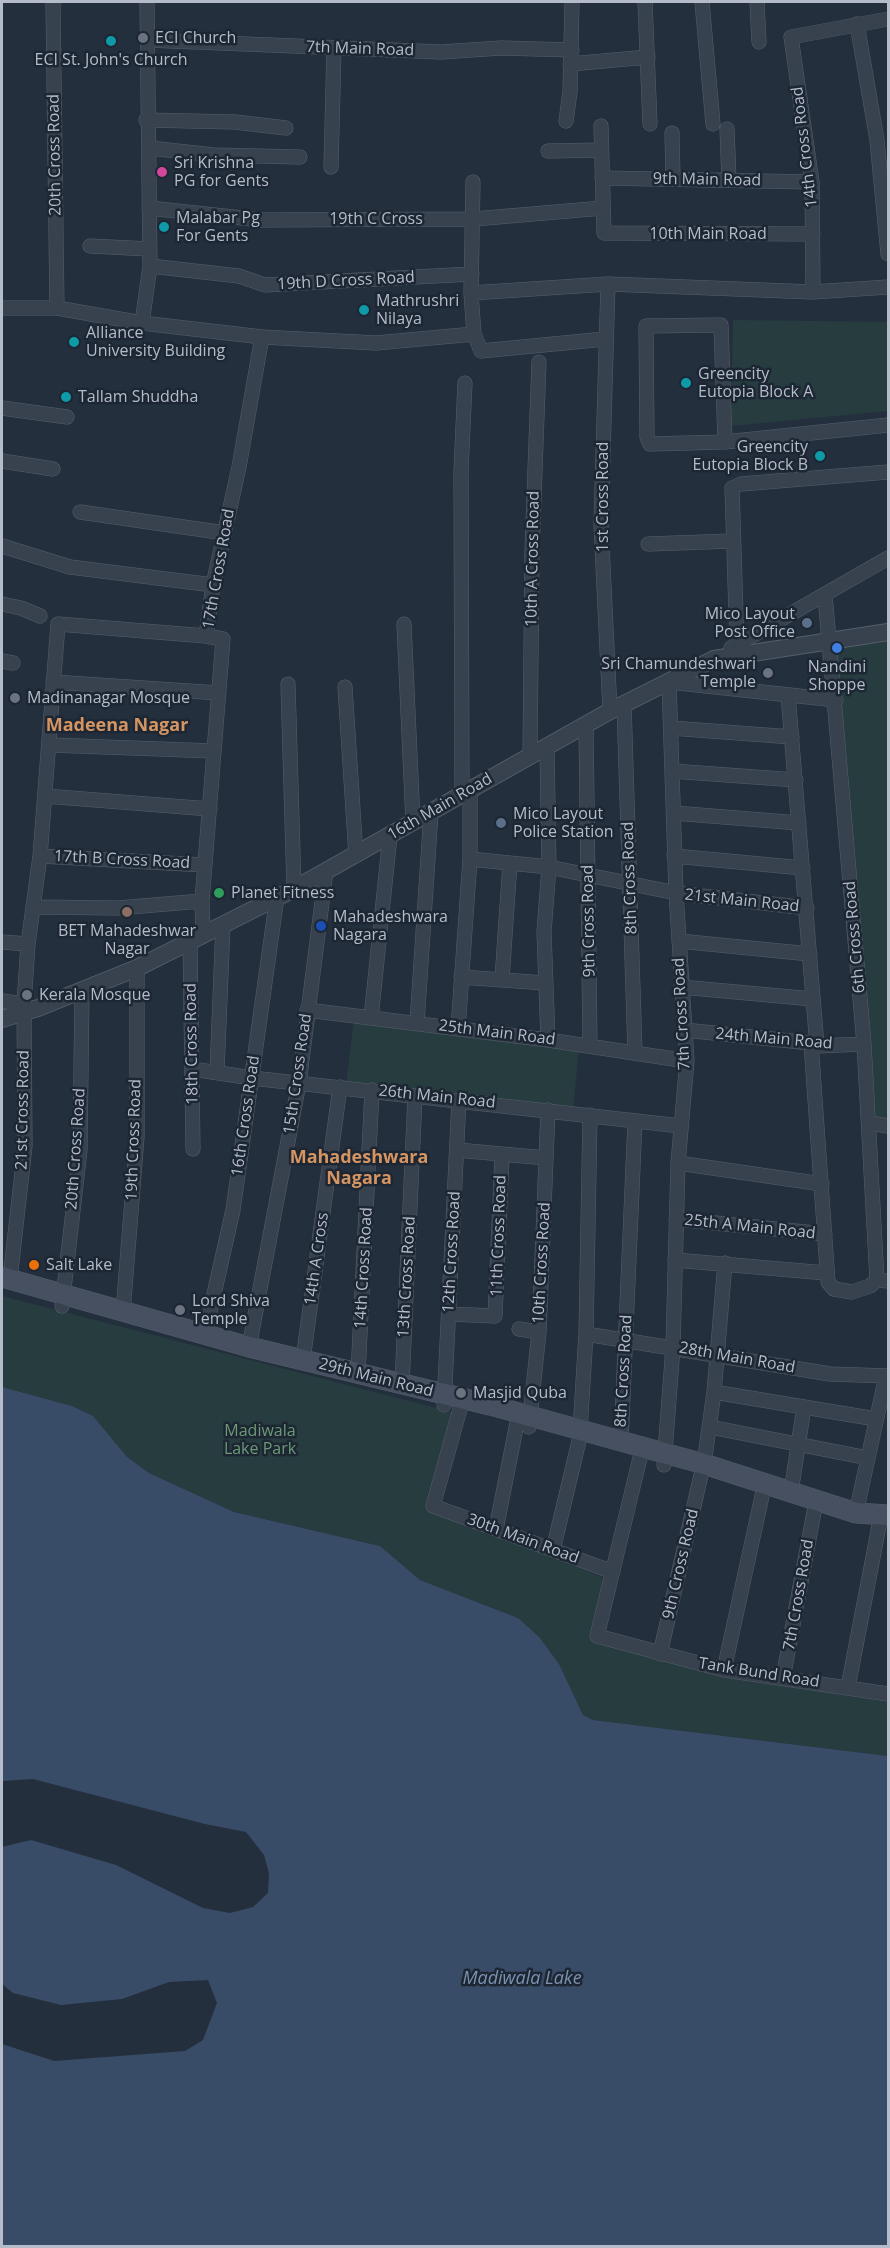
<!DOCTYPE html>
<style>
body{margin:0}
#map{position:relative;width:890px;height:2248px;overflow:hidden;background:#242f3e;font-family:"Open Sans",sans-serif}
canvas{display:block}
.frame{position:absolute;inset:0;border:3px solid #b4bcc9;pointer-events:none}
</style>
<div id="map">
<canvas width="890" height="2248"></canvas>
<div class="frame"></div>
</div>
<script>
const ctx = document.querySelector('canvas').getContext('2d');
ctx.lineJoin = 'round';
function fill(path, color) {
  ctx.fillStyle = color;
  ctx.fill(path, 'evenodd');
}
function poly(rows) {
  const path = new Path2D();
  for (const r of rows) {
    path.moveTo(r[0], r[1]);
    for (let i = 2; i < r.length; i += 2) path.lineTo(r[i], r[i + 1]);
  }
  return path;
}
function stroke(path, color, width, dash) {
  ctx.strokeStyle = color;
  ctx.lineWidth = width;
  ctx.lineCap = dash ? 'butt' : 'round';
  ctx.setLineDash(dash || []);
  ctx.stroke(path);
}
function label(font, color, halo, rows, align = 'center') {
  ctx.font = font + ' "Open Sans",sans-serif';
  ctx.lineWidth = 5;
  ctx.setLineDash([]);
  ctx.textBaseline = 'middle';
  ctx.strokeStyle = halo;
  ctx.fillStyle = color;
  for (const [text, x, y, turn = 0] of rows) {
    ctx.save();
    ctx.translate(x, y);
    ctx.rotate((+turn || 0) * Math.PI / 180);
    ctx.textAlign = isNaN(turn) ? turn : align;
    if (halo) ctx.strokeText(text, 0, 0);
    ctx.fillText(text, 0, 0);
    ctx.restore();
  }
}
const green = poly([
 [733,320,888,322,888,411,731,426],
 [888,636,888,1122,875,1119,836,644],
 [354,1020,579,1048,573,1111,346,1084],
 [2,1296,452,1412,429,1508,604,1578,592,1640,720,1677,888,1702,888,1756,593,1720,583,1715,559,1664,518,1618,420,1580,380,1546,234,1512,149,1473,127,1457,92,1416,72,1406,2,1387]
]);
const water = poly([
 [2,1387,72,1406,93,1416,127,1457,149,1473,234,1512,380,1546,420,1580,518,1618,539,1637,559,1664,583,1715,593,1720,888,1756,888,2246,2,2246,2,2044,54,2061,185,2051,203,2040,217,2003,208,1980,169,1982,122,1999,61,2005,13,1993,2,1984,2,1847,31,1840,116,1865,203,1908,230,1913,253,1907,268,1893,269,1873,264,1855,246,1832,205,1824,33,1779,2,1781]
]);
const minor = poly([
 [53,2,57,308],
 [645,2,650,124],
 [702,2,713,124],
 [757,2,759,42],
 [857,24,877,140,888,254],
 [147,40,441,52,501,48,572,50],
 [570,64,648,57],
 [146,120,235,122,286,128],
 [566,121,570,92,572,2],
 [601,126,604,233,813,234],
 [727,129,729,180],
 [672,133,673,179],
 [149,148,214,155,300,157],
 [548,151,601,150],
 [331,167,334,48],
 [602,178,812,182],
 [473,182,471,293,474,334],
 [149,208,261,220,474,219,603,208],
 [90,246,149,249],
 [150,266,239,276,265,285,472,274],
 [608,284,601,524,610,711],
 [813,292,812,182,791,37,888,19],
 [471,293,608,284,813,292,888,287],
 [2,308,57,308,142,323,262,337,376,343,474,334,481,351,605,339],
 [142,323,150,266,147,2],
 [2,408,67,417],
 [725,442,721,325,646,326,647,437,650,444,725,442,888,425],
 [2,461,53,469],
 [80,512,225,533],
 [648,544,732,541],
 [2,546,70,567,213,585],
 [825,595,864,1044,877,1280],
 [2,604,21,608,40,616],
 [404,624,413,822],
 [737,644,732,488,741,484,888,472],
 [731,648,888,558],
 [2,661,13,663],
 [53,682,219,693],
 [288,684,294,889],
 [345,687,356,856],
 [788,695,817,1046],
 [624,704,635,1053],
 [586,724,590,1046],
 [671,728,792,737],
 [50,745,214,751],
 [547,746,549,867,544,932,548,1040],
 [530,756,532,551,539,362],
 [672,771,796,780],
 [462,794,461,471,465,383],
 [45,796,210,809],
 [674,813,799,823],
 [40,856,204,865],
 [674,856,803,868],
 [470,859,549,867,676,893,807,908],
 [33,907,118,908,202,901],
 [203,934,202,901,223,639,206,636,213,585,239,467,262,337],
 [190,940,193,1149],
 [679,941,810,954],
 [2,942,28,944],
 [461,977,545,983],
 [502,979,510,863],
 [681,987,813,999],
 [2,1001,24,1004,25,1146,10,1279],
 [24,1004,28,944,40,856,58,624,206,636],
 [307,1010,548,1040,687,1061],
 [371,1018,390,836],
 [417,1023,431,813],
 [458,1029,470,859,470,789],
 [684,1030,811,1043,817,1046,864,1044],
 [811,1043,828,1282,834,1289,852,1292,870,1286,877,1280,888,1281],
 [192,1069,252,1078,681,1126],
 [217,1072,223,924],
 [870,1123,888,1126],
 [457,1150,546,1158],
 [678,1163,822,1184],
 [676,1219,825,1234],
 [675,1260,826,1273],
 [62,1306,80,1150,82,990],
 [123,1312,137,1137,137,968],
 [449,1314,495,1316,502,1156],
 [519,1329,539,1332],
 [205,1334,233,1210,277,897],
 [586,1334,830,1374,888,1376],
 [249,1347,299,1083,326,871],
 [303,1360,340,1087],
 [358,1374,372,1090],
 [402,1385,415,1096],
 [714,1392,876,1419],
 [444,1405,459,1100],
 [460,1409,433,1506,613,1572],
 [529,1427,539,1332,548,1110],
 [710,1427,868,1458],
 [580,1430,586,1334,590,1115],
 [621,1442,635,1121],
 [640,1458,597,1636,724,1670,888,1694],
 [704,1464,714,1392,725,1263],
 [664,1465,673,1347,678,1163,687,1061,676,893,669,682,836,700],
 [791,1492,804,1407],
 [856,1513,886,1376],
 [496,1529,519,1413],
 [553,1550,579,1441],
 [660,1654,701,1475],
 [724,1670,762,1496],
 [783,1678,814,1512],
 [848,1687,879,1526]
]);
const tertiary = poly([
 [2,1019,38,1008,137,968,294,889,610,711,714,659,888,632]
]);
const secondary = poly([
 [2,1277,249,1347,490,1405,704,1464,856,1513,888,1515]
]);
const markers = [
 [143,38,6,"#6b7280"],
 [111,41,6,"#0f9aa8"],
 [162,172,6,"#d1479c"],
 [164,227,6,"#0f9aa8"],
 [364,310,6,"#0f9aa8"],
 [74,342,6,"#0f9aa8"],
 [686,383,6,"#0f9aa8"],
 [66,397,6,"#0f9aa8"],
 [820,456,6,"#0f9aa8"],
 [807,623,6,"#5c6f8a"],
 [837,648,6,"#3f7fe0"],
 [768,673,6,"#6b7280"],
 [15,698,6,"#6b7280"],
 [501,823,6,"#5c6f8a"],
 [219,893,6,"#2e9e5b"],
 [127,912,6,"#8d6e63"],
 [321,926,6,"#1a4fb4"],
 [27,995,6,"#6b7280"],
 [34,1265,6,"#e8710a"],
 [180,1310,6,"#6b7280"],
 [461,1393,6,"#6b7280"]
];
const poiNames = [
 ["ECI Church",155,38],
 ["ECI St. John's Church",111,60,"center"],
 ["Sri Krishna",174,163],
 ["PG for Gents",174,181],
 ["Malabar Pg",176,218],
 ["For Gents",176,236],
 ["Mathrushri",376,301],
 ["Nilaya",376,319],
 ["Alliance",86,333],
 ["University Building",86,351],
 ["Greencity",698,374],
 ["Eutopia Block A",698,392],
 ["Tallam Shuddha",78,397],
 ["Greencity",808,447,"right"],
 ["Eutopia Block B",808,465,"right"],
 ["Mico Layout",795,614,"right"],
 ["Post Office",795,632,"right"],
 ["Sri Chamundeshwari",756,664,"right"],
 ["Temple",756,682,"right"],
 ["Nandini",837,667,"center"],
 ["Shoppe",837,685,"center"],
 ["Madinanagar Mosque",27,698],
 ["Mico Layout",513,814],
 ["Police Station",513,832],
 ["Planet Fitness",231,893],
 ["Mahadeshwara",333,917],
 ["Nagara",333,935],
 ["BET Mahadeshwar",127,931,"center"],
 ["Nagar",127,949,"center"],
 ["Kerala Mosque",39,995],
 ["Salt Lake",46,1265],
 ["Lord Shiva",192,1301],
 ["Temple",192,1319],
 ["Masjid Quba",473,1393]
];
const streetNames = [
 ["7th Main Road",360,49,2],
 ["14th Cross Road",805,147,-97],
 ["20th Cross Road",55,155,-91],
 ["9th Main Road",707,180,1],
 ["19th C Cross",376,219],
 ["10th Main Road",708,234],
 ["19th D Cross Road",346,281,-3],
 ["1st Cross Road",603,497,-90],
 ["10th A Cross Road",533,559,-89],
 ["17th Cross Road",219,569,-80],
 ["16th Main Road",440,807,-30],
 ["17th B Cross Road",122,860,3],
 ["8th Cross Road",630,878,-92],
 ["21st Main Road",742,901,6],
 ["9th Cross Road",589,921,-91],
 ["6th Cross Road",855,937,-95],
 ["7th Cross Road",682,1014,-93],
 ["25th Main Road",497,1033,7],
 ["24th Main Road",774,1039,5],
 ["18th Cross Road",192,1044,-91],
 ["15th Cross Road",298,1074,-82],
 ["26th Main Road",437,1097,6],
 ["21st Cross Road",23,1110,-89],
 ["16th Cross Road",246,1116,-82],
 ["19th Cross Road",134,1140,-88],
 ["20th Cross Road",76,1149,-86],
 ["25th A Main Road",750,1227,6],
 ["11th Cross Road",499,1236,-88],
 ["12th Cross Road",452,1252,-87],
 ["14th A Cross",317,1259,-82],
 ["10th Cross Road",542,1263,-87],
 ["14th Cross Road",364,1268,-87],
 ["13th Cross Road",407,1277,-87],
 ["28th Main Road",737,1358,10],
 ["8th Cross Road",624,1371,-87],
 ["29th Main Road",376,1378,14],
 ["30th Main Road",523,1539,20],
 ["9th Cross Road",681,1564,-77],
 ["7th Cross Road",799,1595,-80],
 ["Tank Bund Road",759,1673,9]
];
const parkNames = [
 ["Madiwala",260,1431],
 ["Lake Park",260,1449]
];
const neighbourhoodNames = [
 ["Madeena Nagar",117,726],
 ["Mahadeshwara",359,1158],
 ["Nagara",359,1179]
];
const waterNames = [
 ["Madiwala Lake",522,1979]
];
fill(green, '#263c3f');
fill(water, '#394c67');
stroke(minor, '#565f6c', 15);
stroke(tertiary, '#565f6c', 18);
stroke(secondary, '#565f6c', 21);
stroke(minor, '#38414e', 14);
stroke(tertiary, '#38414e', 16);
stroke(secondary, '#465061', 20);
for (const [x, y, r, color] of markers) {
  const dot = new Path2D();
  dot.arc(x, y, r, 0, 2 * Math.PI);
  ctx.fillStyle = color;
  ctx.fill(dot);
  stroke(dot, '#1d2633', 2);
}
label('16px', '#b4bcc9', '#1d2633', poiNames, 'left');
label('16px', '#b4bcc9', '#1d2633', streetNames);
label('16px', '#6b9a76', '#1d2633', parkNames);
label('bold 18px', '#d59563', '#1d2633', neighbourhoodNames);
label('italic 18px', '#7c92b1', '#1d2633', waterNames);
</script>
